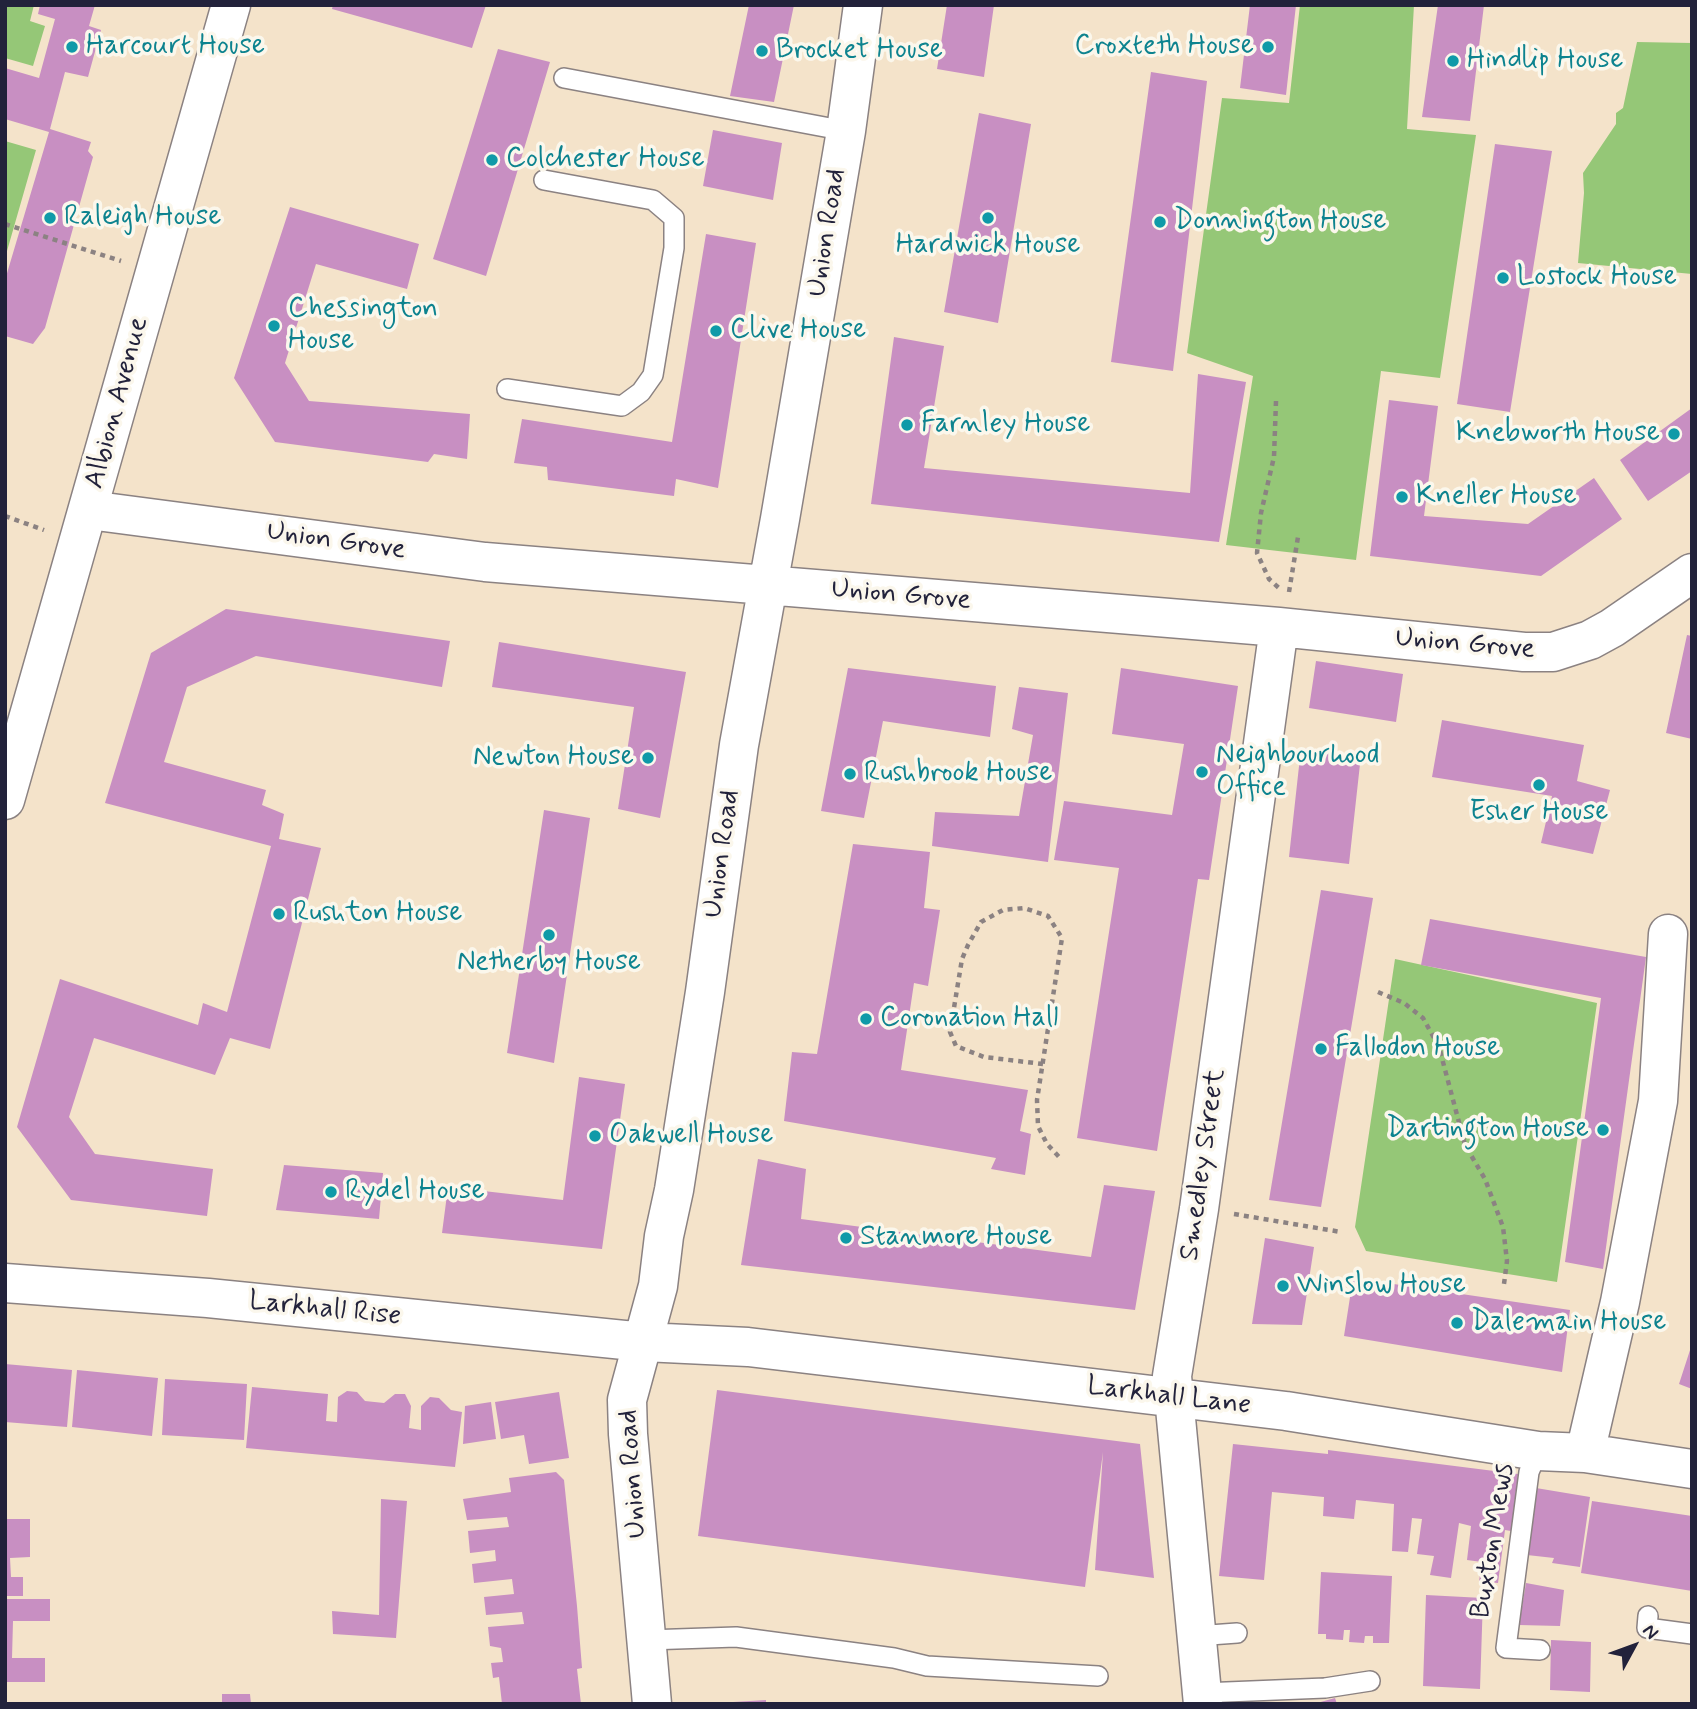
<!DOCTYPE html>
<style>
body{margin:0}
#map{position:relative;width:1697px;height:1709px;overflow:hidden;background:#f4e3ca;font-family:Mynerve,sans-serif}
canvas{display:block}
.frame{position:absolute;inset:0;border:7px solid #22223b;pointer-events:none}
.north{position:absolute;left:1599px;top:1611px;width:70px;height:70px;-webkit-text-stroke:5px #fbf7ec;paint-order:stroke;rotate:49deg;font-size:19px;font-weight:700;line-height:28px;text-align:center;color:#22223b}
.north::after{content:'';display:block;margin:auto;width:24px;height:32px;background:#22223b;clip-path:polygon(50% 0,100% 100%,50% 72%,0 100%)}
</style>
<div id="map">
<canvas width="1697" height="1709"></canvas>
<div class="frame"></div>
<div class="north">N</div>
</div>
<script>
const ctx = document.querySelector('canvas').getContext('2d');
ctx.lineJoin = 'round';
function fill(path, color) {
  ctx.fillStyle = color;
  ctx.fill(path, 'evenodd');
}
function poly(rows) {
  const path = new Path2D();
  for (const r of rows) {
    path.moveTo(r[0], r[1]);
    for (let i = 2; i < r.length; i += 2) path.lineTo(r[i], r[i + 1]);
  }
  return path;
}
function stroke(path, color, width, dash) {
  ctx.strokeStyle = color;
  ctx.lineWidth = width;
  ctx.lineCap = dash ? 'butt' : 'round';
  ctx.setLineDash(dash || []);
  ctx.stroke(path);
}
function label(font, color, halo, rows, align = 'center') {
  ctx.font = font + ' Mynerve,sans-serif';
  ctx.lineWidth = 7;
  ctx.setLineDash([]);
  ctx.textBaseline = 'middle';
  ctx.strokeStyle = halo;
  ctx.fillStyle = color;
  for (const [text, x, y, turn = 0] of rows) {
    ctx.save();
    ctx.translate(x, y);
    ctx.rotate((+turn || 0) * Math.PI / 180);
    ctx.textAlign = isNaN(turn) ? turn : align;
    if (halo) ctx.strokeText(text, 0, 0);
    ctx.fillText(text, 0, 0);
    ctx.restore();
  }
}
const green = poly([
 [5,5,34,5,30,21,45,26,33,66,5,58],
 [1300,5,1414,5,1407,129,1476,135,1440,378,1381,371,1356,560,1226,545,1253,376,1187,353,1222,98,1289,103],
 [1637,42,1692,43,1692,274,1578,263,1584,193,1583,173,1616,124,1616,113,1623,108],
 [5,141,36,150,5,258],
 [1395,959,1597,1003,1557,1282,1366,1251,1355,1227]
]);
const building = poly([
 [40,5,95,5,89,26,101,30,88,77,65,72,50,129,91,142,88,151,93,157,45,328,33,344,5,336,5,280,49,132,5,119,5,68,39,78,55,19,38,14],
 [333,5,486,5,472,48,332,9],
 [749,5,794,5,774,102,730,96],
 [947,5,994,5,984,77,937,69],
 [1250,5,1296,5,1286,95,1240,88],
 [1438,5,1484,5,1470,121,1422,117],
 [498,49,550,62,486,276,433,259],
 [1151,72,1207,81,1173,371,1111,362],
 [979,113,1031,124,998,323,944,312],
 [713,130,782,143,773,200,703,186],
 [1495,144,1552,151,1510,412,1457,404],
 [290,207,419,244,407,289,316,264,285,363,309,401,470,414,467,459,434,454,428,462,275,442,234,378],
 [706,234,756,243,718,488,676,479,674,496,548,480,547,467,514,463,522,419,672,442],
 [894,337,944,346,924,468,1190,493,1198,374,1246,382,1219,542,871,504],
 [1389,400,1438,406,1424,516,1528,524,1594,478,1622,519,1541,576,1370,556],
 [1692,408,1692,471,1648,501,1620,460],
 [226,609,450,641,442,687,256,656,187,687,164,762,266,790,262,805,284,814,279,839,321,848,270,1049,230,1038,215,1075,94,1038,69,1117,95,1154,213,1169,207,1216,71,1200,17,1127,60,979,198,1025,203,1003,227,1012,271,846,105,803,151,653],
 [1687,635,1692,636,1692,739,1666,733],
 [499,642,686,672,660,818,618,809,634,707,492,687],
 [1316,661,1403,674,1396,722,1309,708],
 [848,668,996,686,990,737,883,721,864,818,821,811],
 [1121,668,1238,686,1209,880,1198,879,1157,1151,1077,1138,1119,868,1054,860,1064,801,1172,815,1184,744,1112,734],
 [1019,687,1068,693,1048,862,932,846,935,812,1019,816,1033,735,1012,729],
 [1442,720,1584,745,1577,781,1610,790,1593,854,1541,843,1552,796,1432,777],
 [1301,748,1361,755,1349,864,1289,857],
 [544,810,590,818,554,1063,507,1053],
 [853,844,930,852,924,908,940,910,928,986,914,983,901,1070,1028,1090,1020,1131,1031,1134,1025,1175,991,1169,996,1158,784,1121,792,1052,817,1054],
 [1321,890,1373,898,1321,1207,1269,1200],
 [1430,919,1646,957,1603,1269,1565,1262,1601,998,1421,965],
 [579,1077,625,1084,602,1249,442,1233,448,1187,563,1200],
 [758,1159,806,1169,801,1219,1091,1257,1104,1185,1155,1191,1135,1310,741,1265],
 [284,1165,383,1173,379,1219,276,1210],
 [1265,1238,1314,1247,1302,1325,1252,1324],
 [1353,1278,1570,1310,1562,1372,1344,1336],
 [1691,1347,1692,1347,1692,1389,1679,1384],
 [5,1364,72,1370,67,1427,5,1422],
 [77,1370,158,1378,152,1436,72,1427],
 [165,1379,247,1384,244,1440,162,1435],
 [252,1387,328,1394,326,1421,337,1422,338,1397,347,1391,357,1392,365,1401,384,1403,395,1394,405,1394,411,1406,409,1428,421,1430,421,1406,430,1397,439,1398,451,1410,462,1412,455,1467,246,1448],
 [717,1390,1140,1444,1154,1578,1095,1570,1103,1452,1085,1587,698,1536],
 [559,1392,569,1458,529,1464,524,1435,501,1439,495,1402],
 [491,1402,496,1439,463,1444,465,1406],
 [1233,1444,1328,1454,1328,1450,1518,1474,1511,1531,1505,1530,1498,1583,1479,1581,1482,1562,1467,1560,1471,1526,1459,1523,1451,1578,1430,1575,1434,1556,1417,1554,1422,1519,1412,1518,1408,1552,1392,1551,1394,1504,1356,1500,1354,1519,1323,1516,1324,1497,1272,1492,1264,1580,1219,1576],
 [556,1472,564,1480,577,1606,582,1668,577,1669,581,1704,502,1704,499,1677,493,1678,491,1663,503,1662,501,1648,490,1646,488,1627,524,1624,522,1612,486,1615,484,1597,514,1594,512,1579,474,1583,472,1564,496,1561,495,1550,470,1553,468,1531,509,1527,507,1517,467,1520,463,1499,511,1492,509,1478],
 [1536,1488,1590,1497,1580,1567,1552,1563,1554,1558,1527,1555],
 [381,1499,407,1501,396,1638,333,1634,332,1611,379,1615],
 [1592,1501,1692,1516,1692,1591,1581,1573],
 [5,1519,30,1519,30,1557,10,1558,11,1577,23,1577,23,1596,5,1596],
 [1321,1572,1392,1576,1389,1643,1373,1643,1373,1636,1365,1636,1364,1643,1349,1642,1350,1630,1344,1630,1343,1640,1326,1639,1326,1634,1318,1634],
 [1526,1583,1564,1590,1560,1626,1519,1625],
 [1426,1595,1483,1598,1480,1689,1423,1686],
 [5,1599,50,1599,50,1621,13,1621,12,1658,45,1658,45,1682,5,1682],
 [1551,1640,1591,1642,1590,1692,1550,1690],
 [222,1694,250,1694,251,1704,222,1704],
 [1335,1698,1337,1704,1317,1704,1317,1703],
 [766,1700,766,1704,733,1704,733,1702]
]);
const path = poly([
 [5,224,121,261],
 [1276,401,1274,457,1261,513,1257,553,1269,579,1280,589],
 [5,516,44,530],
 [1289,592,1298,537],
 [1378,992,1404,1003,1423,1018,1439,1047,1465,1145,1485,1179,1503,1227,1507,1261,1504,1284],
 [1043,1064,984,1057,956,1046,950,1032,962,959,968,945,981,922,1003,910,1024,908,1048,916,1062,938,1037,1100,1038,1126,1047,1144,1061,1159],
 [1234,1214,1341,1232]
]);
const lane = poly([
 [564,78,846,131],
 [507,389,622,406,641,392,653,375,674,248,674,218,653,200,544,180],
 [1538,1451,1529,1472,1506,1648,1540,1650],
 [1648,1616,1647,1628,1692,1634],
 [1196,1636,1237,1633],
 [647,1640,736,1637,894,1658,927,1666,1098,1676],
 [1202,1693,1325,1688,1370,1681]
]);
const street = poly([
 [89,510,485,562,1279,627,1524,652,1553,652,1590,640,1612,628,1692,573],
 [5,800,231,5],
 [5,1283,208,1298,644,1342,748,1347,1286,1411,1538,1451,1585,1453,1692,1469],
 [1585,1453,1620,1302,1658,1101,1668,934],
 [652,1704,628,1434,627,1400,658,1286,664,1236,674,1190,705,992,739,745,780,519,846,131,863,5],
 [1203,1704,1172,1376,1199,1209,1279,627]
]);
const markers = [
 [72,47,7,"#0f9aa8"],
 [1268,47,7,"#0f9aa8"],
 [762,51,7,"#0f9aa8"],
 [1453,61,7,"#0f9aa8"],
 [492,160,7,"#0f9aa8"],
 [50,218,7,"#0f9aa8"],
 [988,218,7,"#0f9aa8"],
 [1160,222,7,"#0f9aa8"],
 [1503,278,7,"#0f9aa8"],
 [274,326,7,"#0f9aa8"],
 [716,331,7,"#0f9aa8"],
 [907,425,7,"#0f9aa8"],
 [1674,434,7,"#0f9aa8"],
 [1402,497,7,"#0f9aa8"],
 [648,758,7,"#0f9aa8"],
 [1202,772,7,"#0f9aa8"],
 [850,774,7,"#0f9aa8"],
 [1539,785,7,"#0f9aa8"],
 [279,914,7,"#0f9aa8"],
 [549,935,7,"#0f9aa8"],
 [866,1019,7,"#0f9aa8"],
 [1321,1049,7,"#0f9aa8"],
 [1603,1130,7,"#0f9aa8"],
 [595,1136,7,"#0f9aa8"],
 [331,1192,7,"#0f9aa8"],
 [846,1238,7,"#0f9aa8"],
 [1283,1286,7,"#0f9aa8"],
 [1457,1323,7,"#0f9aa8"]
];
const cultureNames = [
 ["Harcourt House",86,47],
 ["Croxteth House",1254,47,"right"],
 ["Brocket House",776,51],
 ["Hindlip House",1467,61],
 ["Colchester House",506,160],
 ["Raleigh House",64,218],
 ["Donnington House",1174,222],
 ["Hardwick House",988,246,"center"],
 ["Lostock House",1517,278],
 ["Chessington",288,310],
 ["House",288,342],
 ["Clive House",730,331],
 ["Farnley House",921,425],
 ["Knebworth House",1660,434,"right"],
 ["Kneller House",1416,497],
 ["Neighbourhood",1216,756],
 ["Office",1216,788],
 ["Newton House",634,758,"right"],
 ["Rushbrook House",864,774],
 ["Esher House",1539,813,"center"],
 ["Rushton House",293,914],
 ["Netherby House",549,963,"center"],
 ["Coronation Hall",880,1019],
 ["Fallodon House",1335,1049],
 ["Dartington House",1589,1130,"right"],
 ["Oakwell House",609,1136],
 ["Rydel House",345,1192],
 ["Stanmore House",860,1238],
 ["Winslow House",1297,1286],
 ["Dalemain House",1471,1323]
];
const streetNames = [
 ["Union Road",828,233,-81],
 ["Albion Avenue",118,403,-75],
 ["Union Grove",336,542,8],
 ["Union Grove",901,596,5],
 ["Union Grove",1465,645,5],
 ["Union Road",723,854,-82],
 ["Smedley Street",1204,1165,-82],
 ["Larkhall Rise",325,1310,6],
 ["Larkhall Lane",1169,1397,7],
 ["Union Road",634,1474,-94],
 ["Buxton Mews",1494,1541,-81]
];
fill(green, '#95c777');
fill(building, '#c88fc2');
stroke(lane, '#8b8282', 22);
stroke(street, '#8b8282', 41);
stroke(path, '#8b8282', 4.5, [5, 5]);
stroke(lane, '#fff', 19);
stroke(street, '#fff', 38);
for (const [x, y, r, color] of markers) {
  const dot = new Path2D();
  dot.arc(x, y, r, 0, 2 * Math.PI);
  ctx.fillStyle = color;
  ctx.fill(dot);
  stroke(dot, '#fbf7ec', 2.5);
}
label('28px', '#0d838f', '#fbf7ec', cultureNames, 'left');
label('28px', '#22223b', '#fbf7ec', streetNames);
</script>
